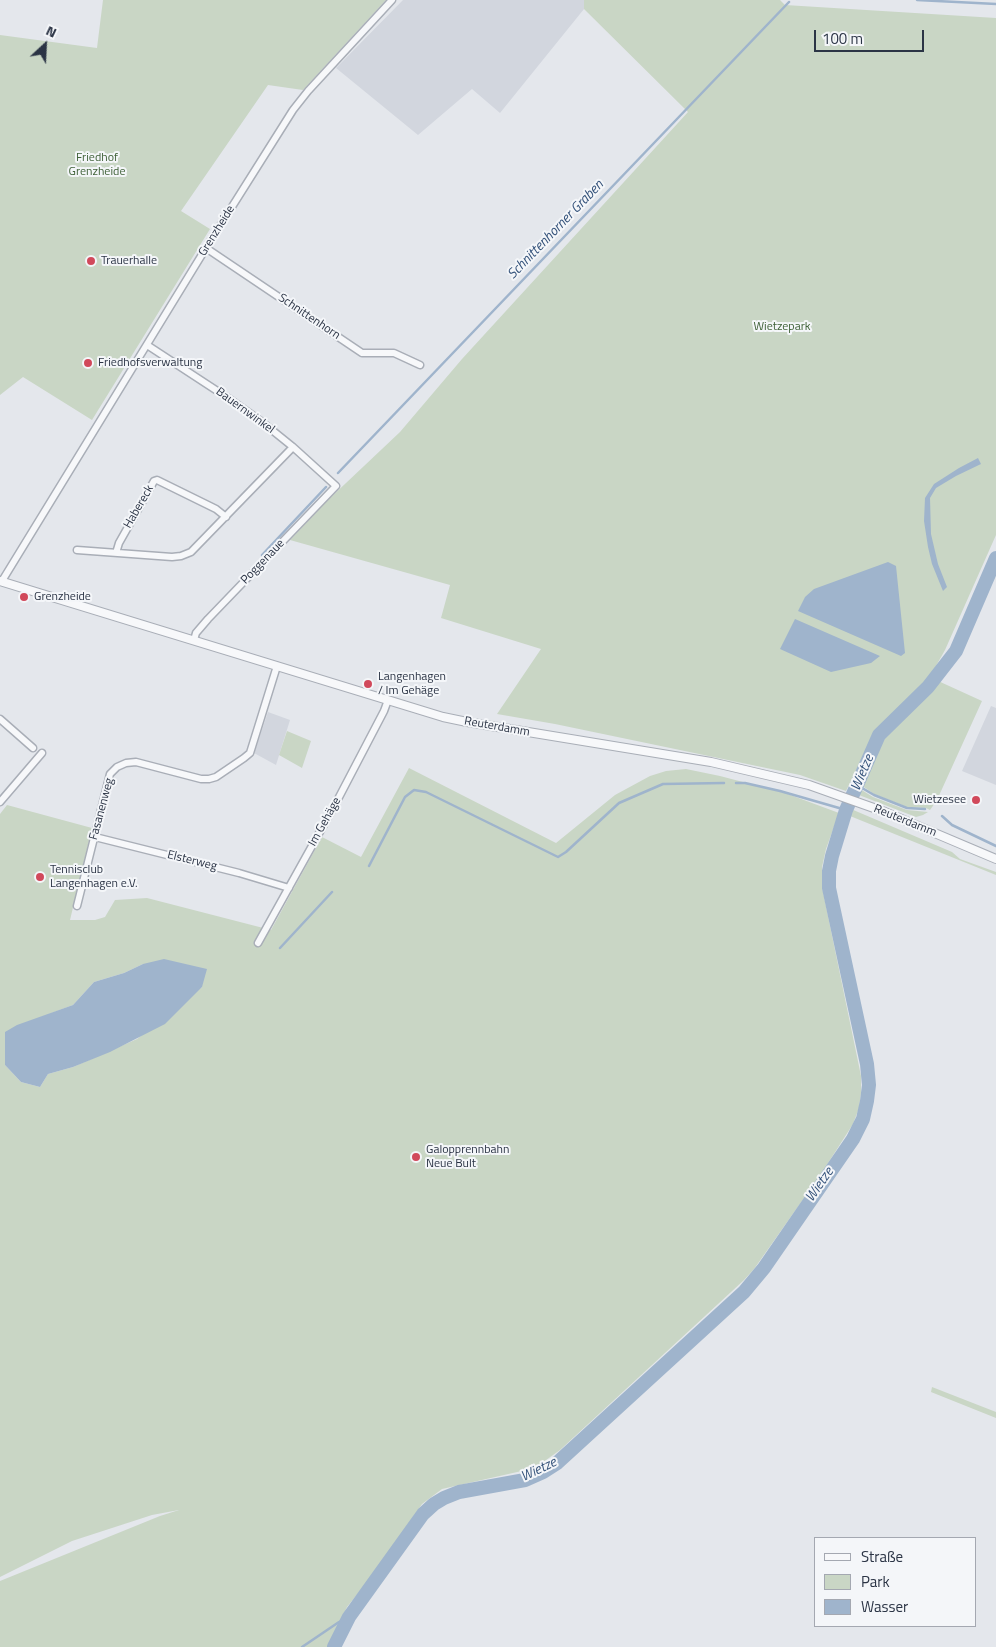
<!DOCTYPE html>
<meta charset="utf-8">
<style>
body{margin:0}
#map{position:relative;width:996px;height:1647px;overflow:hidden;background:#e4e7ec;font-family:"Titillium Web",sans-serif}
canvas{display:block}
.legend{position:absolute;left:814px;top:1537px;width:162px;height:90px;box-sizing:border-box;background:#f4f6f9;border:1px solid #a4a8b1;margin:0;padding:6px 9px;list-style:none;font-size:15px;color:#2b3445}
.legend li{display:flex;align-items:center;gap:10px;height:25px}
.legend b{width:25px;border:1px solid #a4a8b1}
.north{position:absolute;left:20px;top:20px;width:50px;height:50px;-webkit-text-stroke:4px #f4f6f9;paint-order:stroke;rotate:25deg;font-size:14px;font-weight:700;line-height:20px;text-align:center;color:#2b3445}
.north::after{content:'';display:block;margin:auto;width:18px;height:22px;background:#2b3445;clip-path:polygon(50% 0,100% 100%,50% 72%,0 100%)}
.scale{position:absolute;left:814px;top:30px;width:110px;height:22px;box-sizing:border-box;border:2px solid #2b3445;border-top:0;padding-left:6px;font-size:15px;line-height:18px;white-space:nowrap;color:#2b3445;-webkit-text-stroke:4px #f4f6f9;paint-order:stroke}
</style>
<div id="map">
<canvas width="996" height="1647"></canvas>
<ul class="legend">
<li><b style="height:6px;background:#f7f8fa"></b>Straße</li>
<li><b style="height:14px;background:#c9d6c5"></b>Park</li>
<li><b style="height:14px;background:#9fb4cc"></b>Wasser</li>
</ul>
<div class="north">N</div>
<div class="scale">100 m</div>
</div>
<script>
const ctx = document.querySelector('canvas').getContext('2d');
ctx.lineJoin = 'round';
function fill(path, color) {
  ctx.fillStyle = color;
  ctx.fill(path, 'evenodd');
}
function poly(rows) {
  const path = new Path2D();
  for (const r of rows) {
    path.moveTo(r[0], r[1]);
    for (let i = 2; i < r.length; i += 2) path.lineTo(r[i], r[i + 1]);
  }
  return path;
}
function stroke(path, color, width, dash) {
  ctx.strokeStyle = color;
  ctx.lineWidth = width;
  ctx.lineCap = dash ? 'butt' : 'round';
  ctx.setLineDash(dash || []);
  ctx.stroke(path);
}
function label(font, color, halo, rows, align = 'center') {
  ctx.font = font + ' "Titillium Web",sans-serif';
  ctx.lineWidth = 4;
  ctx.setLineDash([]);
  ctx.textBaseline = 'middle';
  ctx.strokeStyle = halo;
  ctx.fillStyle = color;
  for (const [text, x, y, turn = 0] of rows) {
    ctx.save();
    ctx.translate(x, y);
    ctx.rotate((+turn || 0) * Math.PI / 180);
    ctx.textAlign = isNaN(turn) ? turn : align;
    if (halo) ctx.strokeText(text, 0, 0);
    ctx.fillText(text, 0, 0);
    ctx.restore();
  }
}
const built = poly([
 [403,0,584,0,584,9,500,113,472,89,418,135,336,68],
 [991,706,996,708,996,785,962,771],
 [268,712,290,720,276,765,254,753]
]);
const green = poly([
 [103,0,386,0,303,90,268,85,181,211,210,229,92,420,23,377,0,395,0,35,97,48],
 [584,0,780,0,785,5,996,18,996,535,945,650,928,680,876,730,846,791,800,775,555,724,497,714,541,649,441,618,450,585,290,540,328,500,400,432,462,359,688,112,584,9],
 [936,680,982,701,937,800,930,810,926,808,907,807,874,794,861,785,881,737],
 [287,731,311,741,302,768,279,755],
 [409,768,556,843,615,795,650,776,666,771,686,769,720,776,785,793,839,813,826,849,822,867,822,887,861,1076,861,1093,859,1108,853,1124,821,1174,754,1269,744,1280,560,1450,535,1468,442,1489,422,1504,375,1572,347,1607,328,1647,0,1647,0,1581,160,1516,179,1510,152,1515,72,1541,0,1577,0,814,7,805,92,828,70,920,95,920,105,917,115,900,147,898,271,930,322,837,361,857],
 [143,964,202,987,137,1039,73,1067,48,1074,40,1087,21,1082,5,1065,49,1014,73,1005,94,982,124,973],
 [860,789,873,797,907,810,928,812,923,815,916,817,859,795],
 [851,809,952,852,960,859,996,872,996,875,850,816],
 [932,1387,996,1412,996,1418,931,1392]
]);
const water = poly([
 [978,458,981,464,956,476,936,488,930,498,931,534,938,564,947,587,943,591,932,564,928,547,924,521,925,498,934,484,959,468],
 [888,562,896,566,905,653,901,656,798,611,805,597,814,589],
 [795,619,880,656,871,663,831,672,780,649],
 [164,959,207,969,202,987,165,1024,110,1052,73,1067,48,1074,40,1087,21,1082,5,1065,5,1032,17,1025,73,1005,94,982,124,973,143,964]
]);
const stream = poly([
 [917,0,996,4],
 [338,473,789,2],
 [262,555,326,487],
 [736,783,745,783,780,791,846,810],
 [857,785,874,795,907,808,925,809],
 [942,816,952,825,996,846],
 [369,866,405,797,414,790,426,792,558,857,566,852,619,803,663,784,724,783],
 [280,948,332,892],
 [302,1647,339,1622,349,1617]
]);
const river = poly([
 [334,1647,349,1617,423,1514,434,1504,444,1498,459,1492,525,1480,543,1472,557,1463,744,1292,764,1268,853,1139,863,1119,867,1101,869,1085,867,1064,829,888,829,871,832,856,846,810,879,735,928,687,956,651,996,558]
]);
const minor = poly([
 [206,248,362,353,394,353,420,365],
 [147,345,228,398,262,422,293,447,336,486,208,619,196,633,194,640],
 [77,550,172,557,181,556,191,552,293,447],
 [116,553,119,543,154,481,157,480,216,509,226,517],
 [2,581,206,248,293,110,308,91,392,0],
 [0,719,33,748],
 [0,802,42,753],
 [95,837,239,873,289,888],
 [77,906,110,774,117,767,126,763,136,762,201,779,209,779,216,777,244,758,250,753,277,666],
 [258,943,337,801,384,711,388,700]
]);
const tertiary = poly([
 [0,581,443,717,467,722,711,762,809,785,885,812,996,859]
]);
const markers = [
 [91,261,5,"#d1495b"],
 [88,363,5,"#d1495b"],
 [24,597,5,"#d1495b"],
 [368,684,5,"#d1495b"],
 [976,800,5,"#d1495b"],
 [40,877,5,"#d1495b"],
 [416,1157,5,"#d1495b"]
];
const parkNames = [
 ["Friedhof",97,158],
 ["Grenzheide",97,172],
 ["Wietzepark",782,327]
];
const streetNames = [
 ["Grenzheide",217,231,-58],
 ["Schnittenhorn",309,317,34],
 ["Bauernwinkel",245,411,36],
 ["Habereck",139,507,-60],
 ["Poggenaue",263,562,-46],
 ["Reuterdamm",497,727,10],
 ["Fasanenweg",102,809,-75],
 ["Reuterdamm",905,821,22],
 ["Im Gehäge",325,822,-61],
 ["Elsterweg",192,861,14]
];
const poiNames = [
 ["Trauerhalle",101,261],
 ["Friedhofsverwaltung",98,363],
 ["Grenzheide",34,597],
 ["Langenhagen",378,677],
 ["/ Im Gehäge",378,691],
 ["Wietzesee",966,800,"right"],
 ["Tennisclub",50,870],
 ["Langenhagen e.V.",50,884],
 ["Galopprennbahn",426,1150],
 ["Neue Bult",426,1164]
];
const waterNames = [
 ["Schnittenhorner Graben",556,230,-46],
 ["Wietze",863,773,-67],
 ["Wietze",820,1185,-55],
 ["Wietze",539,1470,-26]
];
fill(built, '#d2d6de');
fill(green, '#c9d6c5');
fill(water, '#9fb4cc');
stroke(stream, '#9fb4cc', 2.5);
stroke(river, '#9fb4cc', 14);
stroke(minor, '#a9aeb7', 9);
stroke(tertiary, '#a9aeb7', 10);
stroke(minor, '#f7f8fa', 6);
stroke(tertiary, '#f7f8fa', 8);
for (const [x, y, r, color] of markers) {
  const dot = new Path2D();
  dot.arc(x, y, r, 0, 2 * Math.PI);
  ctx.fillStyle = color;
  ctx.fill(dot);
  stroke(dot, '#f4f6f9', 2);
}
label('12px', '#3f6138', '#f4f6f9', parkNames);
label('12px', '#2b3445', '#f4f6f9', streetNames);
label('12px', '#2b3445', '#f4f6f9', poiNames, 'left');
label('italic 14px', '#34527a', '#f4f6f9', waterNames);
</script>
